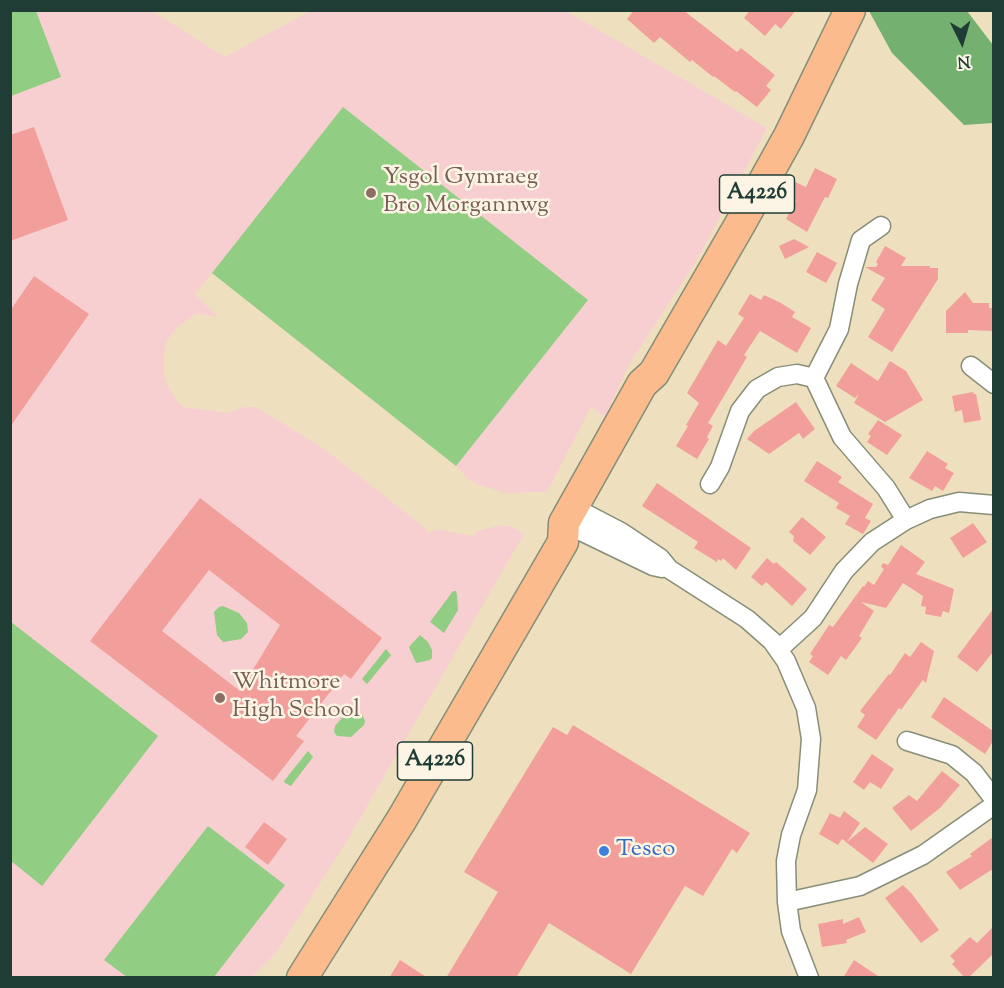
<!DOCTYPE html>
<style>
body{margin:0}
#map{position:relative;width:1004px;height:988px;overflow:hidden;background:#eee0be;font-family:"Sorts Mill Goudy",serif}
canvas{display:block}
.frame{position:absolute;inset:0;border:12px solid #1f3d34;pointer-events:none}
.north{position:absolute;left:932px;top:12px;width:60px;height:60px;-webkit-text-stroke:4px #fcf5e5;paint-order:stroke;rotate:175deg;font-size:16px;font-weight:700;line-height:24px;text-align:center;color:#1f3d34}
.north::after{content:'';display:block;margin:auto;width:21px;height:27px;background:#1f3d34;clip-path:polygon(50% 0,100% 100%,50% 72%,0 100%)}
</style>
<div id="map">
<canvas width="1004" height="988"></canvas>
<div class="frame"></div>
<div class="north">N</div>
</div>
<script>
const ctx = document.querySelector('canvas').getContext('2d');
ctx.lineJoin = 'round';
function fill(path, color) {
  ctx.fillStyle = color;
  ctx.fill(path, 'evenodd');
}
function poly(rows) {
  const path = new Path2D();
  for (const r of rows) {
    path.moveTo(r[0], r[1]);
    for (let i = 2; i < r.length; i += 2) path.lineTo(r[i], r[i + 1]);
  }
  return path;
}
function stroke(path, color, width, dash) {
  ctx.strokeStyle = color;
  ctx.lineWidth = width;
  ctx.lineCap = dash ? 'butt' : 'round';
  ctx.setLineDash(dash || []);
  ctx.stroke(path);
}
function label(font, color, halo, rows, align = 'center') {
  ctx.font = font + ' "Sorts Mill Goudy",serif';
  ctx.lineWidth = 5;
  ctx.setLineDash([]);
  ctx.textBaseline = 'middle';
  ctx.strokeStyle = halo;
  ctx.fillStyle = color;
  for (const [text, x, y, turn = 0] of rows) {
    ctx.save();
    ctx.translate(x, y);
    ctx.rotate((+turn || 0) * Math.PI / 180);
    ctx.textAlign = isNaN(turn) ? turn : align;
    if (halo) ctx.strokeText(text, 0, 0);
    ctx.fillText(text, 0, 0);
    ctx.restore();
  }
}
const built = poly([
 [10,11,152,11,225,57,310,11,566,11,767,128,695,263,628,366,605,417,591,407,547,492,505,493,477,484,467,478,456,466,212,273,195,294,218,317,196,314,176,328,167,341,164,354,164,374,168,387,176,400,184,407,227,413,245,407,256,407,323,448,423,526,429,533,436,529,473,536,477,531,501,525,513,527,524,534,348,839,276,953,252,977,11,977]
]);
const green = poly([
 [11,10,36,11,61,77,11,96],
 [343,107,588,300,456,466,212,273],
 [453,591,456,591,457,595,458,610,444,633,430,622],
 [223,606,239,613,247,623,248,632,241,639,223,642,217,635,214,612,219,607],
 [11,622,158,736,42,886,11,861],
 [420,635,428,642,432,650,432,658,430,660,416,663,409,647],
 [386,649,391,655,367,684,362,679],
 [348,711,358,712,362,714,365,721,364,725,351,737,337,736,334,732,335,726],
 [308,751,313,757,291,786,285,783,284,781],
 [208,826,285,885,214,977,127,977,104,960]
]);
const forest = poly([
 [967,11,993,45,993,123,964,125,892,53,869,11]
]);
const building = poly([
 [634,10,683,10,737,52,741,48,775,75,766,86,771,90,757,107,736,91,735,92,714,76,713,77,692,60,690,62,660,37,654,43,627,19],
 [750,10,796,10,781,29,775,24,765,36,744,18],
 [34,127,68,220,10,241,10,135],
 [815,168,837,179,828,198,825,197,807,232,786,219,796,200,784,194,791,180,806,187],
 [794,239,809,247,785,259,779,246],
 [885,246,906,258,901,266,930,266,930,268,938,268,938,279,892,352,868,337,885,309,871,300,885,278,865,267,876,267,878,264,876,262],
 [817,252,837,263,826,283,806,272],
 [34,276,89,314,10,427,10,311],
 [965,292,973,303,989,303,989,308,993,308,993,331,968,330,968,333,946,333,946,311],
 [750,294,761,300,764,295,781,303,795,312,792,317,811,328,797,353,760,331,744,355,747,357,708,423,713,426,707,437,709,439,697,459,676,446,688,426,686,425,699,403,687,393,718,340,726,346,744,318,738,314],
 [890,361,906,371,923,400,885,422,854,403,859,394,855,398,836,386,851,363,878,381],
 [973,392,974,394,976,394,981,420,964,423,962,410,955,412,952,396],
 [796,402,815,429,803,439,799,433,769,454,747,439,754,431],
 [878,420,902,435,887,455,867,442,871,436,868,434],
 [927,451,948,464,945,468,954,473,943,491,935,486,932,491,909,478],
 [817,461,842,477,838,482,873,504,865,518,871,521,863,534,845,524,850,516,836,508,839,503,804,481],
 [657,483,751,548,736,570,723,558,721,561,718,559,717,562,694,548,698,542,642,506],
 [200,498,382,638,351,679,344,674,296,736,304,741,273,781,90,641],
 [209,570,280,625,240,691,162,631],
 [802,517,826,537,810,555,793,541,794,536,789,532],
 [973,523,987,542,963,558,950,538],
 [901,545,925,562,916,574,954,589,949,613,943,611,941,617,925,614,926,607,921,606,923,596,903,583,886,608,861,602,874,611,859,636,862,638,846,660,841,656,828,675,809,662,813,656,810,654,829,625,833,627,863,586,864,587,868,581,874,585,884,569,881,567,883,563,888,565],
 [767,558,774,564,776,562,807,589,792,606,766,582,762,586,751,577],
 [993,609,993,652,977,672,957,657],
 [921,642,934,651,926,683,923,680,901,710,899,708,876,740,857,727,865,715,860,711,889,674,890,675,905,653,910,657],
 [944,697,993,731,993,741,985,754,931,717],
 [573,725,750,833,737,853,732,849,703,896,685,886,631,974,549,923,516,978,446,978,498,892,464,872,553,727,567,735],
 [872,754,894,769,881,789,870,782,864,790,853,782],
 [942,771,960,785,940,808,911,831,892,808,909,795,917,801],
 [844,811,860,823,847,842,865,827,888,844,873,863,842,839,838,845,819,834,830,813,840,818],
 [264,822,287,839,268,865,245,847],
 [993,837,993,869,960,890,946,872,972,856,970,854],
 [903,885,912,894,939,930,921,943,885,898],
 [859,917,866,932,846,940,847,943,822,947,818,924,843,919,843,924],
 [993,927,993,954,968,978,965,978,952,964,955,961,950,956,970,937,977,943],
 [400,960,428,978,389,978],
 [854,960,881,978,843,978]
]);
const street = poly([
 [971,366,994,384],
 [814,378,839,329,848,284,861,240,881,226],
 [710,484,720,467,740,411,757,389,778,377,797,374,814,378,842,437,886,488,906,520],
 [573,507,621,532,660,558,669,569,747,619,772,641,786,661,806,708,811,739,807,790,791,835,786,861,787,902,791,931,809,978],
 [564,523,653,566,662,568],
 [779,649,813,618,844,571,872,542,906,520,930,509,959,502,994,505],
 [907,741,952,755,974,773,994,799],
 [787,902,860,886,923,855,994,805]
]);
const primary = poly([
 [302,978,402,819,563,542,564,523,642,384,654,373,739,226,789,136,850,10]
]);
const markers = [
 [371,193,6,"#8d6e63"],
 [220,698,6,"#8d6e63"],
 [604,851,6,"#3f7fe0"]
];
const shields = [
 [757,194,75],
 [435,761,75]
];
const shieldNames = [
 ["A4226",757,194],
 ["A4226",435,761]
];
const educationNames = [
 ["Ysgol Gymraeg",383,179],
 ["Bro Morgannwg",383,207],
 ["Whitmore",232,684],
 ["High School",232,712]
];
const shopNames = [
 ["Tesco",616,851]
];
fill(built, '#f7cfd1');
fill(green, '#91cd82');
fill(forest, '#74b070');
fill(building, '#f29f9b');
stroke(street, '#868e79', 21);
stroke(primary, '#868e79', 33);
stroke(street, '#fff', 18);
stroke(primary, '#fbbb8c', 30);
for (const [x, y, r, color] of markers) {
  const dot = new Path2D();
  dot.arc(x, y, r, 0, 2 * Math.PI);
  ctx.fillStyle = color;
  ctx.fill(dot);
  stroke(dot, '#fcf5e5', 2);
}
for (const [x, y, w] of shields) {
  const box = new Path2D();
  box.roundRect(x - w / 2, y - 19, w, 38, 4.5);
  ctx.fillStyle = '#fcf5e5';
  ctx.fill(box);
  stroke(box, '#1f3d34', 1.5);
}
label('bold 22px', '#1f3d34', null, shieldNames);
label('24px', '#785e54', '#fcf5e5', educationNames, 'left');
label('24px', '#366cbe', '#fcf5e5', shopNames, 'left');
</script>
